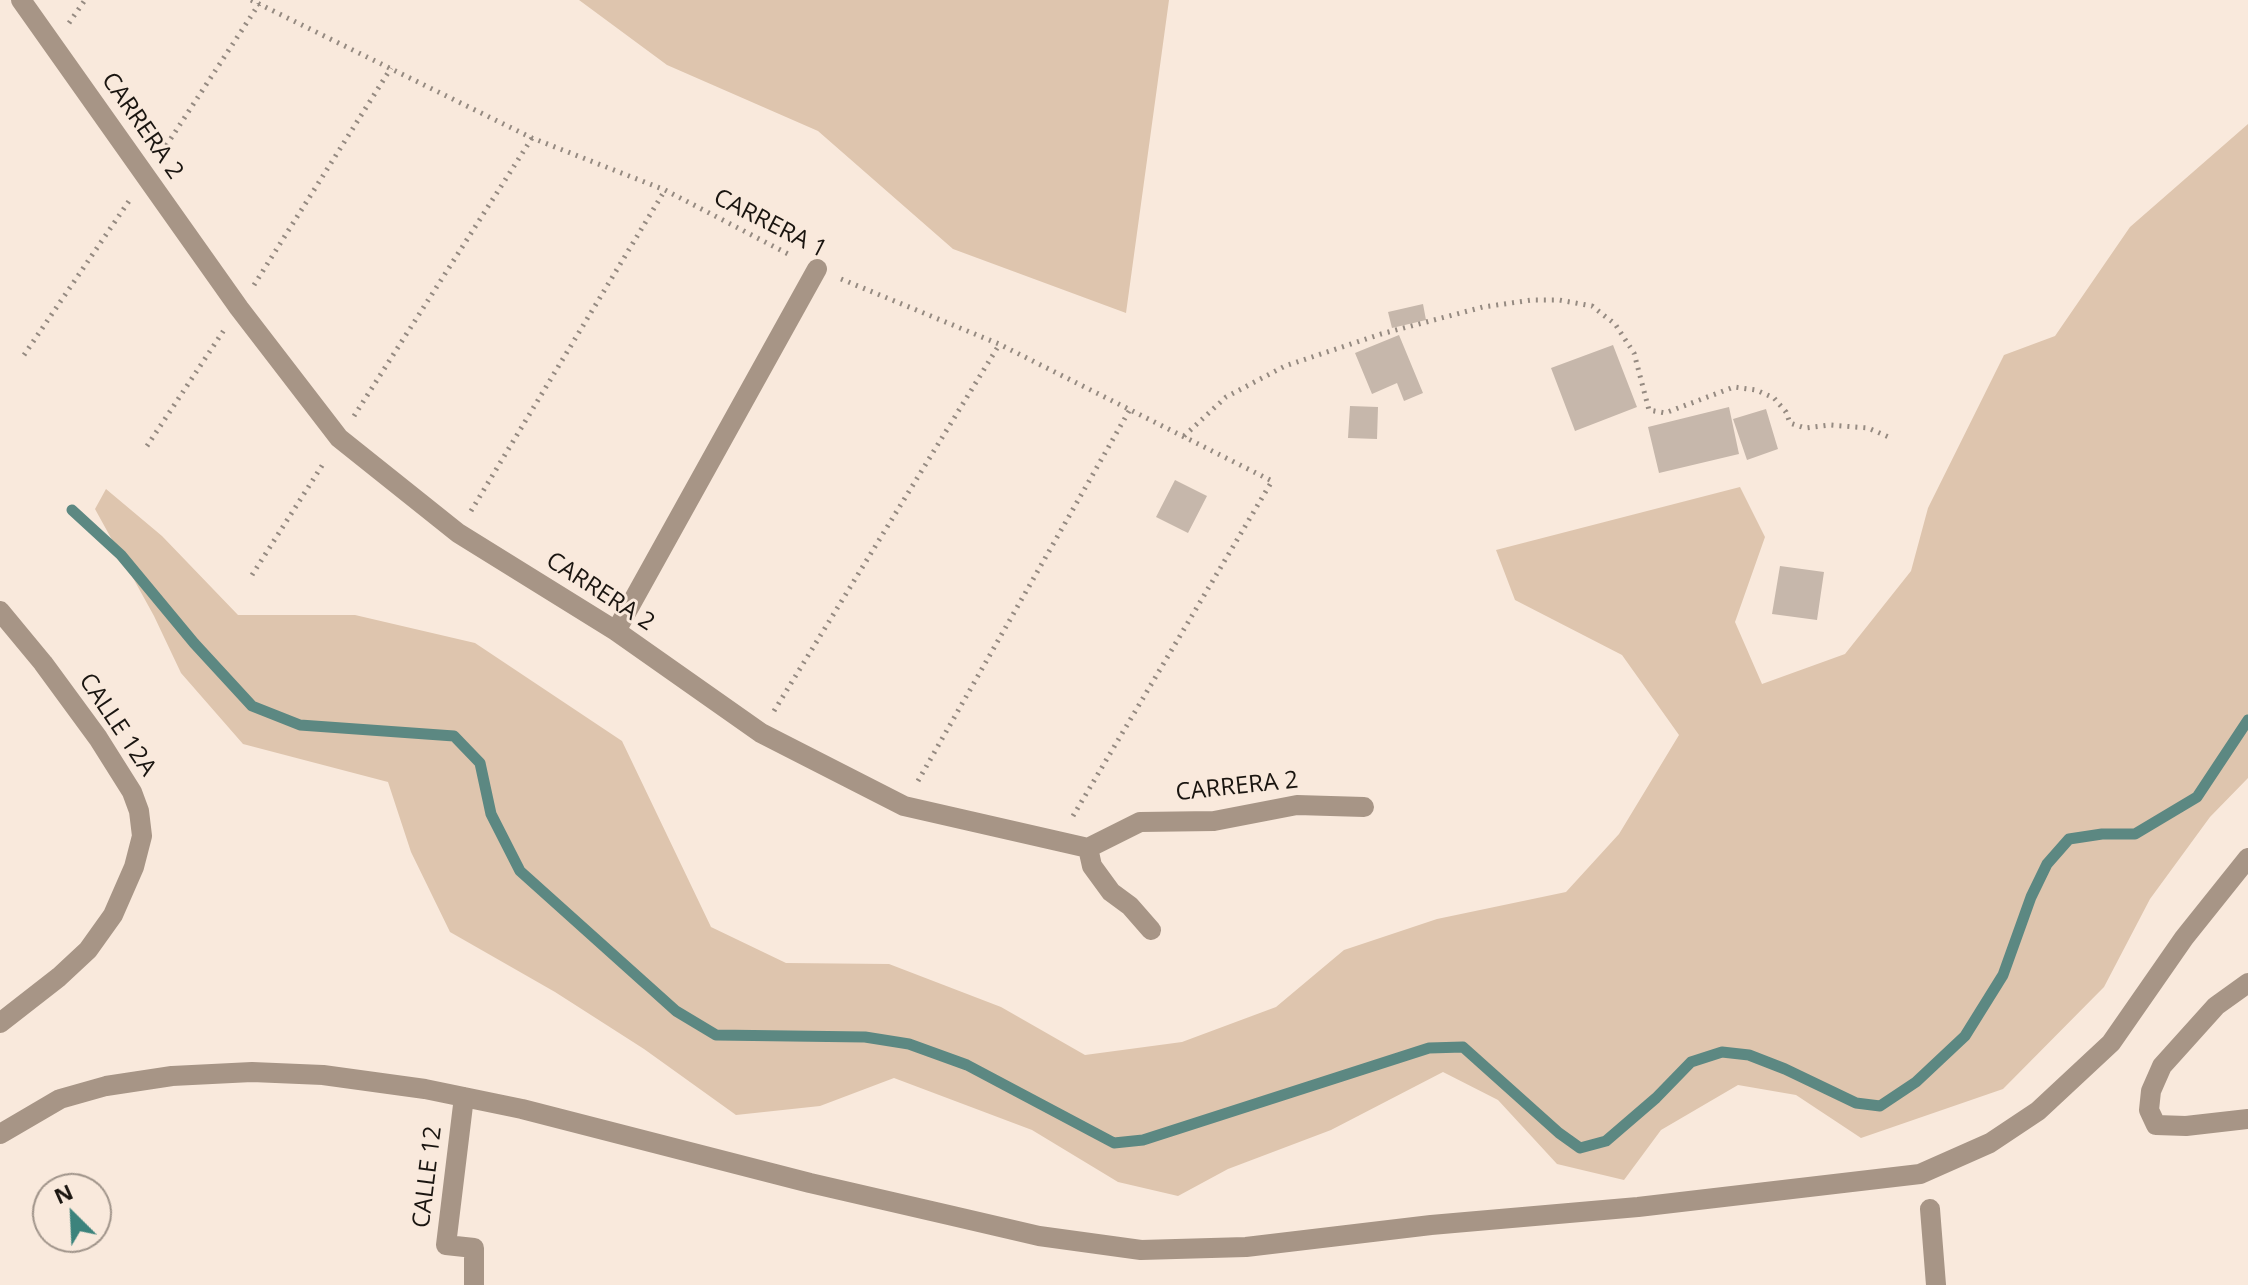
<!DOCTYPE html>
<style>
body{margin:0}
#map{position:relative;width:2248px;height:1285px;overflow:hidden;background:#f9e9dc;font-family:"Open Sans",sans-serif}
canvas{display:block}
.north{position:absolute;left:32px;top:1173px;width:80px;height:80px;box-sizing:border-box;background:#f9e9dc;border:2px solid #a0948a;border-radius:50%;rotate:336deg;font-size:22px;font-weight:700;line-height:32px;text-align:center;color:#1a1510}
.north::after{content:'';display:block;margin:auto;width:28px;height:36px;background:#3c837c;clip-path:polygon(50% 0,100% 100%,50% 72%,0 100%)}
</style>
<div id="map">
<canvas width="2248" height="1285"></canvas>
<div class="north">N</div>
</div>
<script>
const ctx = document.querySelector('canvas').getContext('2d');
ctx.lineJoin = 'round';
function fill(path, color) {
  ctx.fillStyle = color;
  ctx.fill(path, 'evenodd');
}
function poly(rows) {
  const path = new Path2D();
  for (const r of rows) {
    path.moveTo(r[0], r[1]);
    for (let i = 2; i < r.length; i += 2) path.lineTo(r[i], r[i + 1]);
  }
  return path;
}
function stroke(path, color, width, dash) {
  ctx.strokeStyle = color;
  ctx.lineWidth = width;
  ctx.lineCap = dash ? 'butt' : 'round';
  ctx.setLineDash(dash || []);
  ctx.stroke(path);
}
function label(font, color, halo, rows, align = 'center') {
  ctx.font = font + ' "Open Sans",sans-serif';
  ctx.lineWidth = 6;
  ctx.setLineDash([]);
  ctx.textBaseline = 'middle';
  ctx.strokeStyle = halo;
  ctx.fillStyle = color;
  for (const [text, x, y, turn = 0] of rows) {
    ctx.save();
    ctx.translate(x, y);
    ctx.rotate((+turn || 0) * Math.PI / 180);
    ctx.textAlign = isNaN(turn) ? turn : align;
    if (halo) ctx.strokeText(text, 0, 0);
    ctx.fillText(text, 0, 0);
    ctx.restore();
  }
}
const green = poly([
 [579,0,1169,0,1126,313,953,249,818,131,667,65],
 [2248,124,2248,778,2210,817,2150,899,2104,987,2003,1089,1861,1138,1796,1095,1738,1085,1661,1130,1624,1180,1557,1164,1498,1100,1443,1072,1331,1130,1228,1169,1178,1196,1118,1182,1032,1130,894,1078,820,1106,736,1115,644,1049,555,992,450,932,411,852,388,782,243,744,181,673,154,616,95,509,106,489,162,536,238,615,355,615,475,643,622,741,711,927,786,963,889,964,1001,1007,1085,1055,1182,1042,1276,1007,1344,950,1437,919,1566,892,1619,834,1679,735,1622,655,1515,600,1496,550,1740,487,1765,537,1735,622,1762,684,1845,654,1911,571,1928,508,2004,355,2055,336,2130,227]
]);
const stream = poly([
 [72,510,121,555,194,643,252,706,300,725,454,736,480,763,491,814,520,871,676,1011,716,1035,865,1037,909,1044,967,1065,1114,1143,1143,1140,1429,1048,1463,1047,1559,1133,1580,1148,1606,1141,1656,1098,1691,1062,1722,1052,1749,1055,1785,1069,1856,1103,1880,1106,1916,1082,1965,1036,2003,975,2031,897,2047,864,2069,839,2102,834,2135,834,2197,797,2248,720]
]);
const building = poly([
 [1423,304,1426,320,1392,328,1388,312],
 [1399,335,1423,393,1404,401,1397,383,1372,394,1355,353],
 [1613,345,1637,407,1575,431,1551,368],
 [1350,406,1378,407,1377,439,1348,438],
 [1729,407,1739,454,1659,473,1648,427],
 [1766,409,1778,449,1747,460,1733,419],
 [1175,480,1207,496,1188,533,1156,517],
 [1780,566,1824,572,1817,620,1772,614]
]);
const path = poly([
 [251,0,532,138,665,190,792,256],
 [69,23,85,0],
 [162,152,259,4],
 [841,279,999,344,1272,481,1073,816],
 [254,285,391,68],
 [24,355,129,201],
 [354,416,532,138],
 [1184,436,1226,397,1285,366,1381,334,1483,307,1532,300,1559,300,1592,306,1615,324,1634,353,1649,410,1665,413,1734,387,1756,390,1774,398,1786,412,1790,423,1805,428,1830,425,1868,428,1891,438],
 [147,446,224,330],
 [471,511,665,190],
 [252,575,325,461],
 [774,711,999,345],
 [918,781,1129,411]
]);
const street = poly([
 [21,0,239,308,339,438,458,533,616,631,761,733,904,806,1088,848,1140,822,1214,821,1297,805,1364,807],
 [0,611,43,663,98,738,132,792,139,811,142,836,134,867,113,915,88,950,59,977,0,1023],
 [616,631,817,269],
 [1088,848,1092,866,1111,892,1130,906,1151,930],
 [2248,983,2216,1006,2162,1066,2151,1091,2149,1110,2156,1125,2186,1126,2248,1119],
 [464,1097,446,1245,474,1248,474,1285],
 [0,1134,60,1099,106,1086,172,1076,252,1072,323,1075,425,1089,522,1109,810,1183,953,1216,1039,1236,1141,1250,1246,1247,1431,1225,1638,1207,1920,1174,1990,1143,2038,1111,2111,1043,2184,938,2248,858],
 [1930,1209,1936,1285]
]);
const streetNames = [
 ["CARRERA 2",142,126,55],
 ["CARRERA 1",770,224,27],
 ["CARRERA 2",600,592,33],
 ["CALLE 12A",117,725,56],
 ["CARRERA 2",1237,787,-6],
 ["CALLE 12",428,1177,-83]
];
fill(green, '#dec5ae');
stroke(stream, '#5c8882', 11);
fill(building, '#c6b7ab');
stroke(path, '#958a81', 5, [2, 6]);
stroke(street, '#a79586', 20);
label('24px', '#1a1510', '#f9e9dc', streetNames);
</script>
